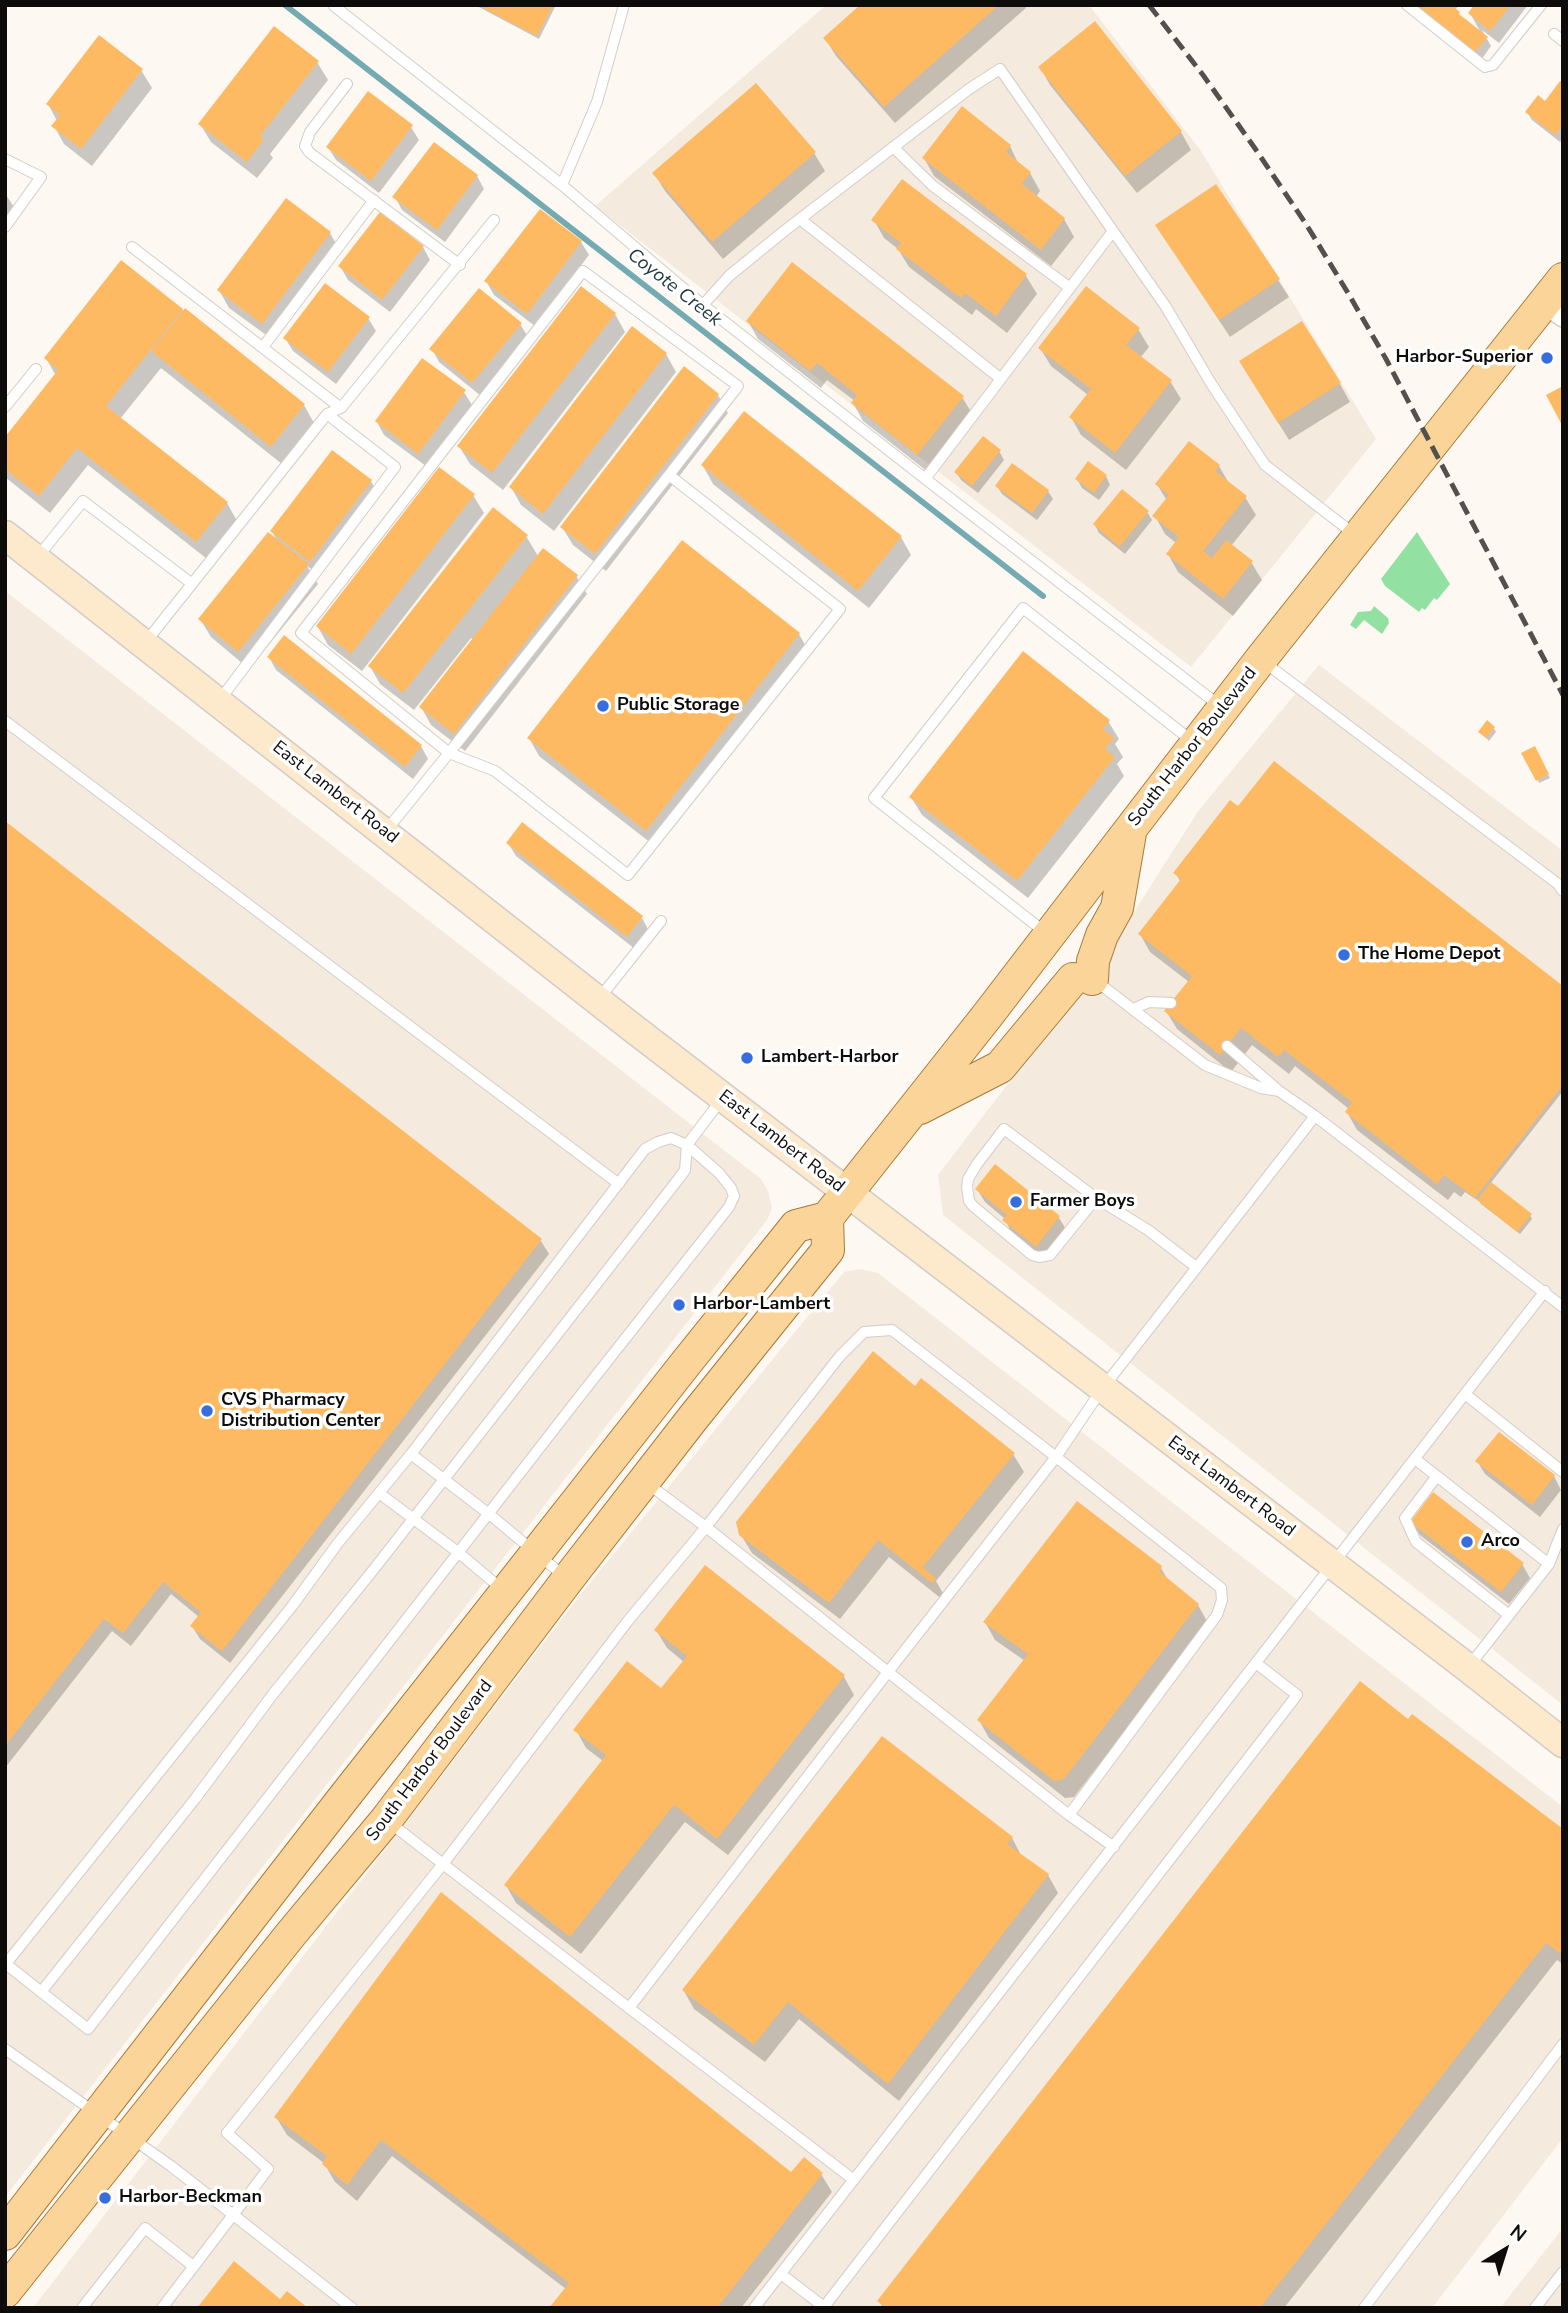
<!DOCTYPE html>
<style>
body{margin:0}
#map{position:relative;width:1568px;height:2313px;overflow:hidden;background:#fdf8f2;font-family:"Nunito Sans",sans-serif}
canvas{display:block}
.frame{position:absolute;inset:0;border:7px solid #0d0c0a;pointer-events:none}
.north{position:absolute;left:1470px;top:2215px;width:70px;height:70px;-webkit-text-stroke:5px #fff;paint-order:stroke;rotate:38deg;font-size:19px;font-weight:700;line-height:28px;text-align:center;color:#0d0c0a}
.north::after{content:'';display:block;margin:auto;width:24px;height:32px;background:#0d0c0a;clip-path:polygon(50% 0,100% 100%,50% 72%,0 100%)}
</style>
<div id="map">
<canvas width="1568" height="2313"></canvas>
<div class="frame"></div>
<div class="north">N</div>
</div>
<script>
const ctx = document.querySelector('canvas').getContext('2d');
ctx.lineJoin = 'round';
function fill(path, color) {
  ctx.fillStyle = color;
  ctx.fill(path, 'evenodd');
}
function poly(rows) {
  const path = new Path2D();
  for (const r of rows) {
    path.moveTo(r[0], r[1]);
    for (let i = 2; i < r.length; i += 2) path.lineTo(r[i], r[i + 1]);
  }
  return path;
}
function stroke(path, color, width, dash) {
  ctx.strokeStyle = color;
  ctx.lineWidth = width;
  ctx.lineCap = dash ? 'butt' : 'round';
  ctx.setLineDash(dash || []);
  ctx.stroke(path);
}
function label(font, color, halo, rows, align = 'center') {
  ctx.font = font + ' "Nunito Sans",sans-serif';
  ctx.lineWidth = 7;
  ctx.setLineDash([]);
  ctx.textBaseline = 'middle';
  ctx.strokeStyle = halo;
  ctx.fillStyle = color;
  for (const [text, x, y, turn = 0] of rows) {
    ctx.save();
    ctx.translate(x, y);
    ctx.rotate((+turn || 0) * Math.PI / 180);
    ctx.textAlign = isNaN(turn) ? turn : align;
    if (halo) ctx.strokeText(text, 0, 0);
    ctx.fillText(text, 0, 0);
    ctx.restore();
  }
}
const built = poly([
 [826,5,1089,5,1201,151,1376,439,1191,667,595,206],
 [5,591,761,1179,768,1191,772,1208,767,1220,5,2197],
 [1319,665,1563,851,1563,1705,943,1215,938,1175,1108,953,1199,810],
 [859,1269,878,1273,1563,1807,1563,2138,1432,2308,33,2308,581,1594,844,1272],
 [1563,2228,1563,2308,1500,2308]
]);
const green = poly([
 [1417,532,1450,584,1437,600,1434,598,1425,610,1422,608,1419,612,1385,586,1381,579],
 [1374,606,1388,618,1389,623,1382,634,1364,620,1356,629,1350,625,1358,612,1371,611]
]);
const shadow = poly([
 [475,5,556,5,539,39],
 [863,5,1025,5,1026,8,895,123,836,56,825,38],
 [1413,5,1445,5,1449,9,1452,5,1459,5,1455,10,1462,19,1482,35,1470,13,1477,5,1528,5,1499,43,1482,30,1491,46,1481,60],
 [1094,24,1181,132,1191,150,1137,193,1050,85,1040,67],
 [317,62,328,80,270,154,273,158,257,178,211,142,200,124],
 [141,70,152,88,92,166,64,144,54,126,57,121,48,104],
 [1563,85,1563,139,1560,142,1532,120,1527,112,1546,103],
 [411,127,419,140,379,193,336,160,328,147],
 [1010,146,1019,165,1030,173,1040,191,1036,197,1064,219,1074,237,1051,266,934,176,924,158],
 [814,153,825,171,723,259,665,191,654,173],
 [477,176,484,189,445,242,402,210,395,197],
 [902,182,1026,276,1037,294,1007,333,976,309,972,315,909,267,898,249,884,238,874,220],
 [5,193,17,212,5,226],
 [330,233,340,251,273,340,229,308,219,290],
 [581,242,589,255,535,326,494,295,486,281],
 [1168,243,1278,280,1289,297,1230,337],
 [423,247,430,260,390,312,348,280,340,266],
 [121,262,304,405,314,423,282,464,161,368,120,419,227,503,237,521,207,559,88,465,50,513,5,477,5,440,56,376,46,358],
 [615,314,625,332,503,490,470,464,459,446],
 [368,318,376,331,336,384,293,351,285,338],
 [748,321,962,397,973,415,928,472,863,421,853,403,855,401,827,380,821,388,758,339],
 [520,324,528,337,481,396,439,362,432,349],
 [633,328,666,354,676,372,554,531,521,505,511,487],
 [1138,329,1149,347,1140,358,1170,381,1181,399,1126,470,1081,435,1071,417,1088,395,1051,366,1040,348],
 [1251,379,1340,384,1350,402,1289,440],
 [464,392,472,405,426,466,384,435,377,422],
 [718,395,728,413,606,571,573,545,562,527],
 [999,451,1004,460,978,493,961,480,956,472],
 [703,466,901,537,911,555,869,608,713,484],
 [1219,466,1230,485,1245,497,1256,515,1231,546,1251,562,1262,580,1233,616,1178,572,1168,554,1176,543,1165,534,1155,516,1167,501,1157,484],
 [1106,476,1110,485,1099,500,1082,488,1077,479],
 [371,481,378,495,318,574,307,566,318,584,249,669,211,637,200,619,278,542,272,532],
 [997,486,1048,491,1053,499,1037,520,1002,494],
 [473,495,484,513,362,671,328,645,318,627],
 [1147,512,1152,520,1125,554,1099,533,1095,525],
 [526,536,538,556,576,576,587,594,465,751,431,725,421,707,473,640,471,638,414,710,380,684,370,666],
 [799,634,809,652,656,847,539,756,529,738],
 [269,657,421,746,428,759,413,779,276,670],
 [1108,721,1119,739,1115,744,1123,757,1117,764,1124,776,1028,898,922,815,911,797],
 [1494,728,1496,732,1489,741,1480,732],
 [1534,748,1550,778,1539,783,1524,753],
 [5,823,541,1241,549,1254,230,1663,200,1639,192,1626,199,1617,171,1594,131,1646,112,1631,5,1768],
 [508,843,642,918,649,931,635,949,516,856],
 [1175,873,1563,989,1563,1091,1490,1184,1530,1215,1532,1219,1520,1234,1481,1204,1478,1199,1477,1200,1465,1192,1461,1197,1454,1192,1448,1200,1357,1130,1347,1112,1349,1109,1295,1066,1289,1074,1252,1045,1231,1072,1177,1029,1166,1011,1189,982,1150,952,1140,934,1181,882],
 [995,1166,1059,1218,1067,1231,1044,1259,1012,1234,1005,1219,985,1202,977,1189],
 [915,1388,1013,1454,1024,1472,936,1581,945,1597,943,1600,889,1557,840,1619,752,1553,741,1535],
 [1477,1461,1554,1476,1561,1490,1540,1517,1485,1474],
 [1412,1522,1522,1564,1530,1578,1509,1604,1420,1535],
 [1161,1568,1169,1582,1198,1605,1208,1623,1074,1797,1065,1798,989,1738,979,1720,1025,1661,995,1640,985,1622],
 [656,1630,844,1677,854,1695,728,1855,685,1822,581,1954,516,1903,506,1885,603,1761,586,1748,576,1730,662,1691,684,1662,667,1648],
 [1408,1721,1563,1831,1563,1964,1557,1960,1284,2308,883,2308,879,2301],
 [1012,1838,1022,1857,1048,1875,1058,1893,899,2101,799,2019,765,2062,694,2009,684,1991],
 [276,2117,792,2174,821,2174,832,2192,741,2308,551,2308,566,2289,392,2156,357,2201,335,2182,324,2163,287,2135]
]);
const stream = poly([
 [285,5,1043,596]
]);
const building = poly([
 [477,5,553,5,537,36],
 [860,5,999,5,884,107,823,38],
 [1415,5,1451,5,1460,12,1459,14,1488,37,1475,52],
 [1474,5,1511,5,1490,31,1468,13],
 [1095,21,1182,131,1125,176,1038,67],
 [274,26,319,61,260,136,264,139,247,162,198,124],
 [99,35,143,69,81,149,51,126,60,115,46,104],
 [1560,81,1563,83,1563,125,1555,135,1525,112,1538,95,1545,101],
 [756,83,816,152,712,242,652,173],
 [368,91,413,125,371,181,326,147],
 [962,106,1011,145,1006,152,1031,172,1022,184,1065,218,1041,250,922,158],
 [434,142,478,175,437,230,392,197],
 [902,179,1027,274,996,316,965,293,961,298,896,249,901,243,871,220],
 [1216,184,1280,279,1219,320,1155,225],
 [286,198,331,232,262,324,217,290],
 [540,209,582,241,527,314,484,281],
 [380,212,424,246,382,300,338,266],
 [121,260,183,309,106,406,228,502,196,542,77,448,39,496,5,469,5,437,58,370,44,358],
 [792,262,964,396,917,455,851,403,857,395,817,363,810,371,746,321],
 [325,283,370,317,328,372,283,338],
 [581,286,616,313,492,473,457,446],
 [1086,286,1140,328,1126,345,1172,380,1115,453,1069,417,1091,389,1038,348],
 [479,288,522,323,472,383,429,349],
 [185,308,305,404,271,447,151,351],
 [1302,321,1341,383,1278,423,1239,361],
 [632,326,667,353,543,514,509,487],
 [422,358,466,390,418,454,375,421],
 [684,366,719,394,595,554,560,527],
 [1563,386,1563,427,1546,395],
 [744,411,902,536,858,591,701,465],
 [983,436,1001,450,972,486,954,472],
 [1189,441,1220,465,1215,471,1247,496,1203,551,1212,558,1226,540,1253,561,1223,599,1166,554,1179,537,1152,516,1169,495,1155,484],
 [332,450,372,480,310,562,270,531],
 [1088,461,1107,475,1094,493,1075,479],
 [1012,463,1049,490,1032,513,995,486],
 [439,467,475,494,351,654,316,626],
 [1122,489,1149,511,1119,547,1093,524],
 [493,507,528,535,403,693,368,666],
 [268,532,309,564,238,652,198,619],
 [682,540,800,633,646,831,527,738],
 [543,548,578,575,454,734,419,707],
 [284,635,422,745,405,767,267,657],
 [1023,651,1110,720,1103,729,1114,738,1105,749,1115,757,1017,881,909,797],
 [1487,720,1495,727,1486,738,1478,732],
 [1535,746,1549,774,1536,781,1521,753],
 [1274,761,1563,986,1563,1085,1475,1198,1444,1175,1437,1184,1345,1112,1352,1102,1284,1050,1278,1057,1241,1028,1220,1055,1164,1011,1192,976,1138,934,1181,879,1173,873,1230,800,1238,806],
 [5,821,542,1239,222,1651,190,1626,201,1612,163,1582,123,1633,104,1619,5,1746],
 [522,822,643,916,627,937,506,843],
 [995,1164,1060,1216,1036,1247,1002,1220,1007,1215,975,1189],
 [1491,1182,1532,1214,1517,1232,1477,1200],
 [873,1351,915,1386,921,1378,1015,1453,923,1567,936,1579,932,1583,878,1540,829,1603,739,1535,736,1522],
 [1499,1432,1555,1475,1532,1505,1475,1461],
 [1433,1492,1524,1563,1501,1592,1410,1522],
 [1077,1501,1162,1566,1160,1572,1199,1604,1064,1779,1054,1781,977,1720,1028,1654,983,1622],
 [705,1565,845,1675,717,1839,674,1805,570,1937,504,1885,606,1755,573,1730,627,1661,661,1688,687,1656,654,1630],
 [1360,1681,1408,1719,1412,1714,1563,1829,1563,1955,1546,1943,1260,2308,886,2308,877,2301],
 [882,1736,1013,1837,1007,1844,1049,1874,888,2084,788,2002,754,2045,682,1990],
 [441,1892,791,2172,804,2157,823,2173,717,2308,549,2308,569,2283,381,2140,347,2185,322,2164,327,2156,274,2117],
 [234,2261,280,2299,287,2291,308,2308,197,2308]
]);
const service = poly([
 [1407,5,1485,67,1493,65,1541,5],
 [334,6,562,185,703,305],
 [1554,34,1563,41],
 [347,84,310,132,305,146,310,153,460,265],
 [893,147,933,186,1070,288],
 [5,159,41,177,5,227],
 [562,185,597,102,624,5],
 [800,219,1001,379],
 [132,247,341,408],
 [263,347,374,200],
 [5,407,36,369],
 [925,479,1113,231],
 [36,559,83,501,191,583],
 [145,643,327,414,341,408,494,220],
 [1264,662,1558,884,1563,891],
 [219,701,395,467,327,414],
 [1220,706,937,488,703,305,729,276,783,232,969,89,1000,69,1166,307,1212,385,1265,465,1354,534],
 [5,721,619,1184],
 [385,832,449,753,639,513,669,475,738,386,583,271,301,633,449,753,495,771,628,875,840,609,669,475],
 [1046,933,874,798,1023,608,1192,741],
 [1096,981,1205,1065,1261,1088,1279,1091,1315,1116,1563,1307],
 [598,1000,661,921],
 [1133,1009,1149,1002,1171,1003],
 [1227,1046,1279,1091],
 [1096,1198,1050,1255,1039,1257,1032,1255,973,1206,969,1201,967,1187,968,1179,977,1164,1004,1129,1096,1198,1148,1230,1196,1267],
 [1465,1394,1563,1472],
 [411,1454,489,1514,564,1576],
 [1415,1459,1549,1564],
 [1437,1476,1405,1518,1416,1542,1509,1615],
 [648,1484,706,1527,840,1356,864,1332,892,1330,1056,1457,1102,1389,1315,1116],
 [379,1493,459,1553,503,1590],
 [1470,1665,1549,1564,1563,1529],
 [1069,1815,1114,1847],
 [6,1964,88,2029,576,1401,729,1207,734,1196,731,1188,719,1173,687,1145,685,1170,680,1177,374,1569,273,1694,195,1799,41,1992],
 [5,1965,293,1605,338,1543,411,1454,645,1149,658,1142,671,1138,687,1145,721,1100],
 [629,2008,854,2180],
 [5,2049,171,2166,352,2308],
 [781,2274,824,2307,1297,1695,1256,1663],
 [82,2308,145,2228,193,2266],
 [162,2308,268,2169,227,2133,443,1864,627,1622,706,1527,888,1672,1056,1457,1221,1588,1222,1600,1217,1615,1069,1815,888,1672,629,2008,443,1864,389,1822],
 [754,2308,1545,1291],
 [1364,2308,1563,2044],
 [1535,2308,1563,2272]
]);
const minor = poly([
 [1544,304,1563,317]
]);
const secondary = poly([
 [5,535,634,1029,1468,1668,1563,1743]
]);
const primary = poly([
 [1092,979,1093,961,1102,935,1117,908,1130,833],
 [920,1108,1000,1067,1073,979],
 [5,2234,345,1796,686,1363,796,1226,827,1218,987,1016,1261,659,1563,279],
 [5,2292,291,1934,386,1820,568,1579,693,1418,828,1250,827,1218]
]);
const rail = poly([
 [1149,5,1203,75,1254,147,1306,224,1348,293,1386,359,1563,695]
]);
const markers = [
 [1547,358,7,"#376ddc"],
 [603,706,7,"#376ddc"],
 [1344,955,7,"#376ddc"],
 [747,1058,7,"#376ddc"],
 [1016,1202,7,"#376ddc"],
 [679,1305,7,"#376ddc"],
 [207,1411,7,"#376ddc"],
 [1467,1542,7,"#376ddc"],
 [105,2198,7,"#376ddc"]
];
const poiNames = [
 ["Harbor-Superior",1533,358,"right"],
 ["Public Storage",617,706],
 ["The Home Depot",1358,955],
 ["Lambert-Harbor",761,1058],
 ["Farmer Boys",1030,1202],
 ["Harbor-Lambert",693,1305],
 ["CVS Pharmacy",221,1401],
 ["Distribution Center",221,1422],
 ["Arco",1481,1542],
 ["Harbor-Beckman",119,2198]
];
const streetNames = [
 ["South Harbor Boulevard",1193,747,-52],
 ["East Lambert Road",335,793,38],
 ["East Lambert Road",781,1142,38],
 ["East Lambert Road",1231,1487,37],
 ["South Harbor Boulevard",430,1761,-53]
];
const waterNames = [
 ["Coyote Creek",674,288,38]
];
fill(built, '#f5eade');
fill(green, '#93e1a2');
fill(shadow, '#0003');
stroke(stream, '#74aab2', 6);
fill(building, '#feba63');
stroke(service, '#d2cdc7', 12);
stroke(minor, '#d2cdc7', 22);
stroke(secondary, '#d2cdc7', 31);
stroke(primary, '#a57b3b', 34);
stroke(service, '#fff', 10);
stroke(minor, '#fff', 19);
stroke(secondary, '#fde9cc', 28);
stroke(primary, '#fad499', 32);
stroke(rail, '#53504d', 5, [14, 7]);
for (const [x, y, r, color] of markers) {
  const dot = new Path2D();
  dot.arc(x, y, r, 0, 2 * Math.PI);
  ctx.fillStyle = color;
  ctx.fill(dot);
  stroke(dot, '#fff', 2.5);
}
label('bold 18px', '#0d0c0a', '#fff', poiNames, 'left');
label('18px', '#0d0c0a', '#fff', streetNames);
label('italic 19px', '#1e373b', '#fff', waterNames);
</script>
